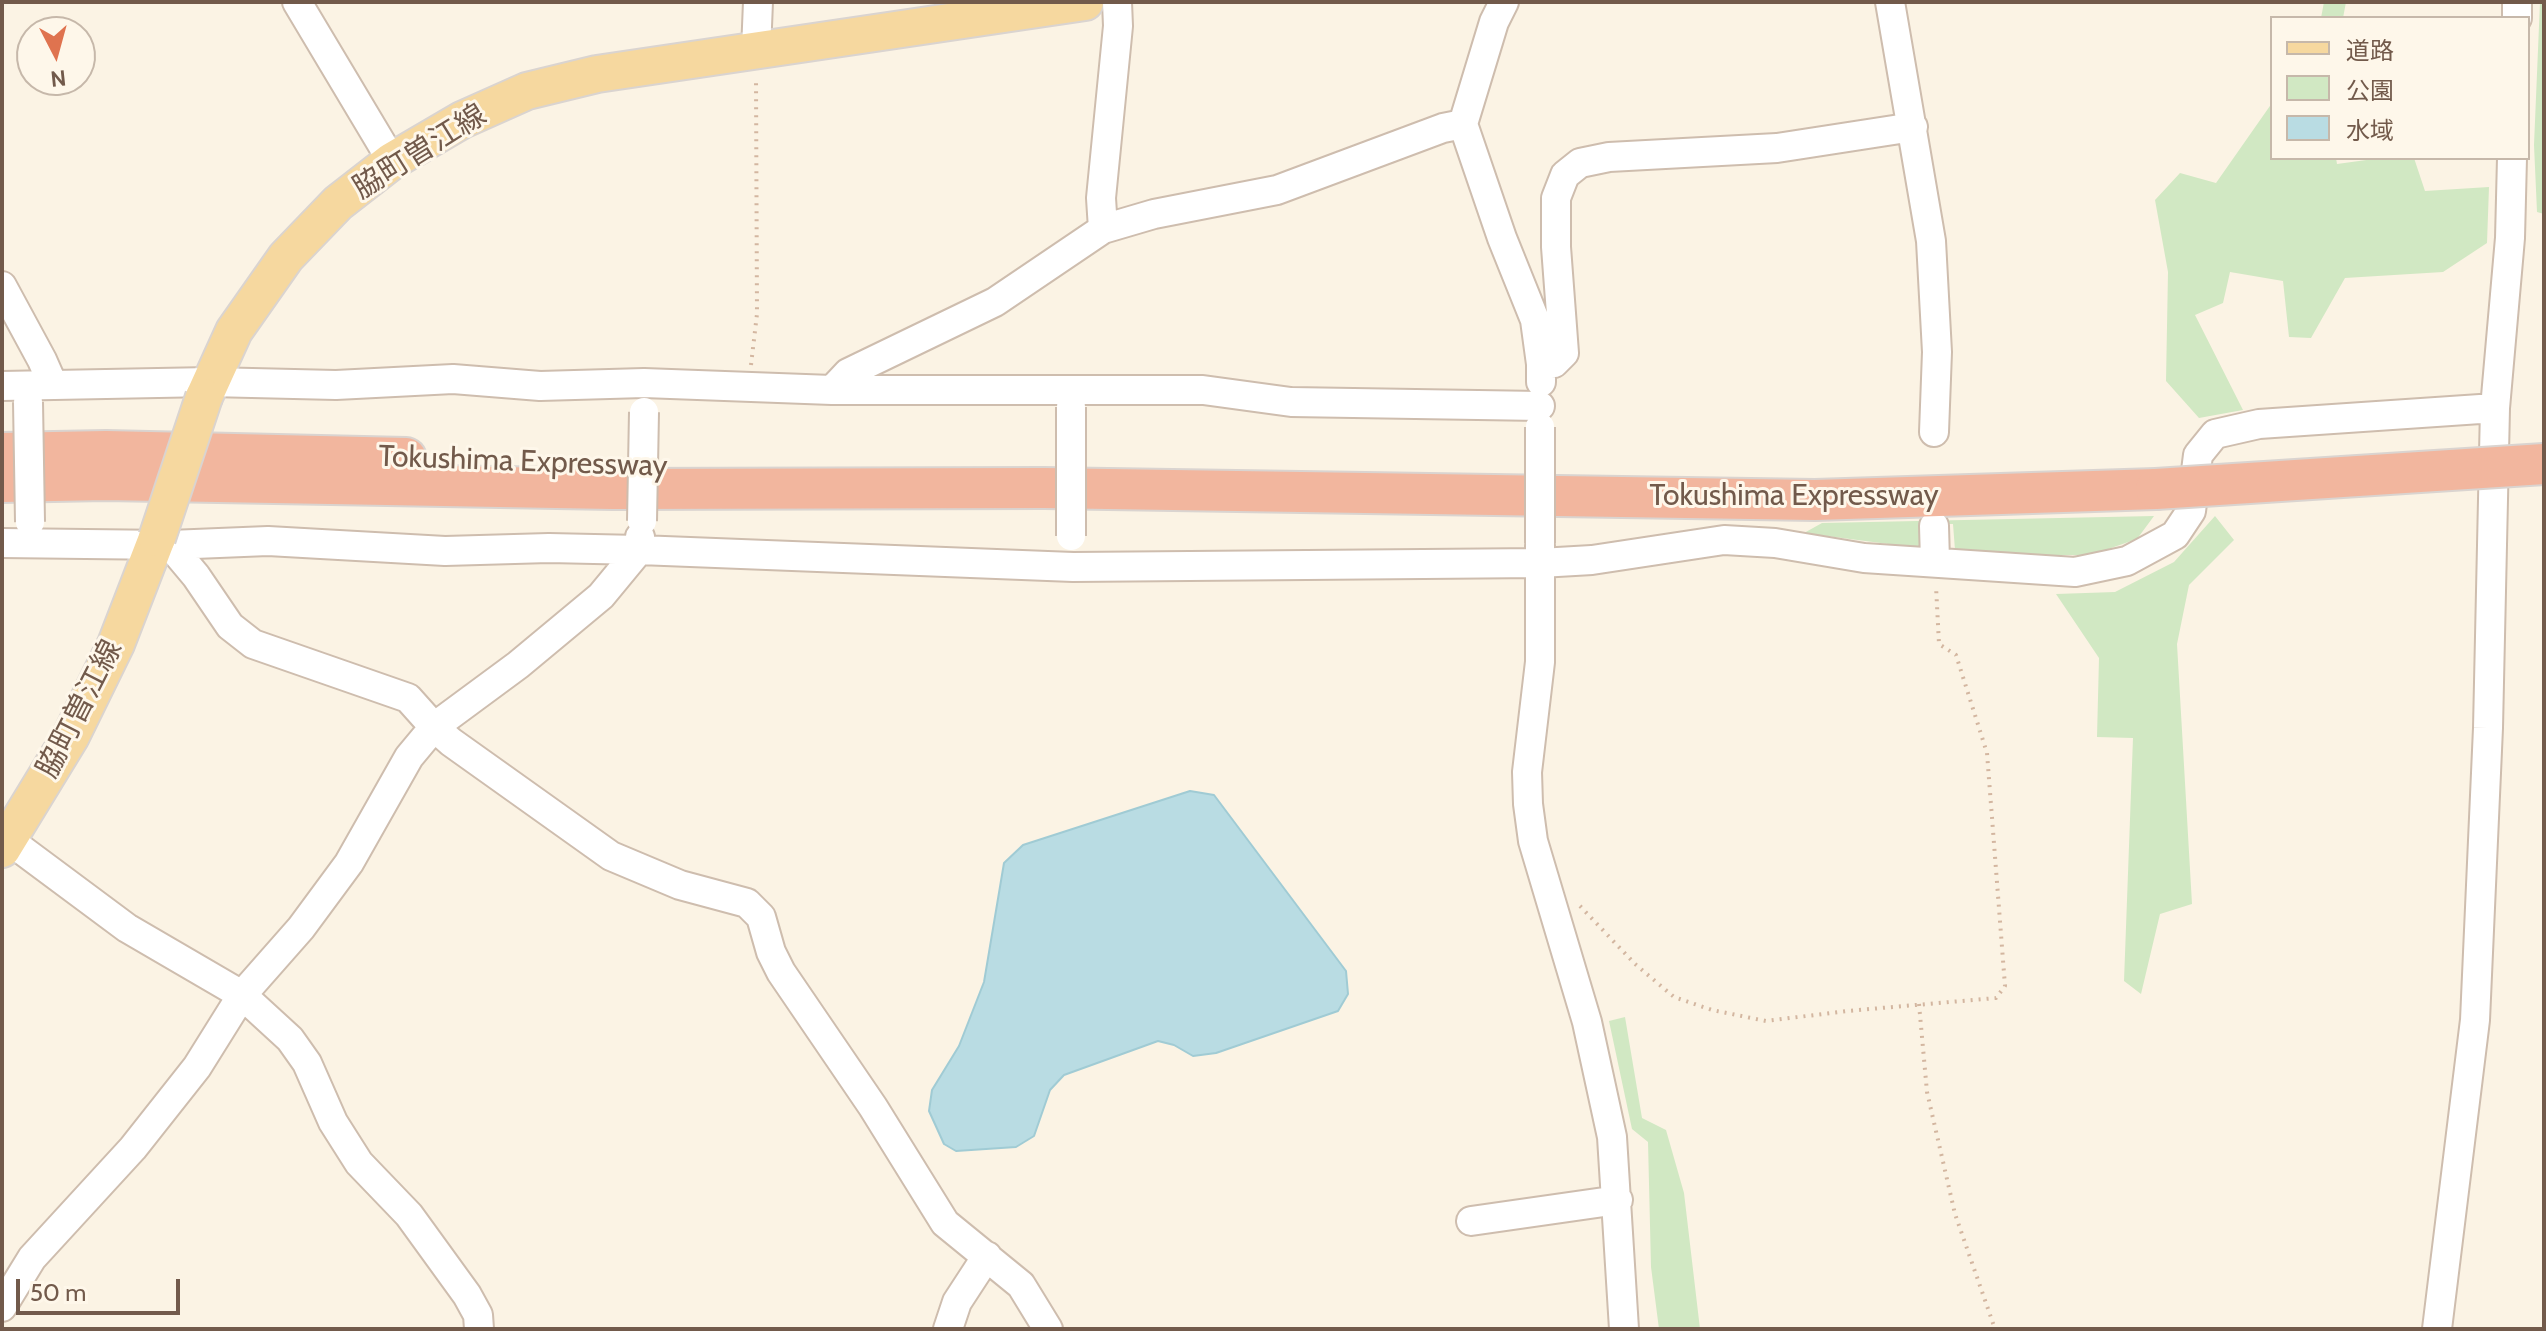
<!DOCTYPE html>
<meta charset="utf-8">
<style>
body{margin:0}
#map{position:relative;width:2546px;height:1331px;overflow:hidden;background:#fbf3e4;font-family:Cabin,"Noto Sans JP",sans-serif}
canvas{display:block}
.frame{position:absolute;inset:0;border:4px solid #725a4b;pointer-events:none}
.legend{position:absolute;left:2270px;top:16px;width:260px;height:144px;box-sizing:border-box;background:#fef7ea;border:2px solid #c6b8aa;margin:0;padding:10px 14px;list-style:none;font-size:24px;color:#725a4b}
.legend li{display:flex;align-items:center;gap:16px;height:40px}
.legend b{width:40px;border:2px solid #c6b8aa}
.north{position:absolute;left:16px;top:16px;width:80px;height:80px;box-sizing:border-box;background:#fef7ea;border:2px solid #c6b8aa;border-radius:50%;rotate:174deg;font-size:22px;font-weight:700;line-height:32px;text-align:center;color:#725a4b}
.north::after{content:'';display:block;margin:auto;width:28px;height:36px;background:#df734f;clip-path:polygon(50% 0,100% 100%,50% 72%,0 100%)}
.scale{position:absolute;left:16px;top:1279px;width:164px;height:36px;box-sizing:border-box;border:4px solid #725a4b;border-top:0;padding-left:10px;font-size:24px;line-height:28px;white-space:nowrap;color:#725a4b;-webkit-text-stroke:6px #fef7ea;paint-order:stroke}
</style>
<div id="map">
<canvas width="2546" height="1331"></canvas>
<div class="frame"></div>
<ul class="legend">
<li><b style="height:10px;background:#f6d89f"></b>道路</li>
<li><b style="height:22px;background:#d1e8c3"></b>公園</li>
<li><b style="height:22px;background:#b9dce3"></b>水域</li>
</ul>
<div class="north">N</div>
<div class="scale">50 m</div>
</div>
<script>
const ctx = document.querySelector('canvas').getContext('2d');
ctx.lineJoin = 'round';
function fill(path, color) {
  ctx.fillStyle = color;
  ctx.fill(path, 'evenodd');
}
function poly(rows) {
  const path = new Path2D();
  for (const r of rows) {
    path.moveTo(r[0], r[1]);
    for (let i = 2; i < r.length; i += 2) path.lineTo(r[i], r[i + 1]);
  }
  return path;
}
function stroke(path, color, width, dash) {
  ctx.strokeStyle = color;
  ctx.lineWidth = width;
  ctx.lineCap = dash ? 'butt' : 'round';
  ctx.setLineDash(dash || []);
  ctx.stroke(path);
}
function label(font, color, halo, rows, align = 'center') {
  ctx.font = font + ' Cabin,"Noto Sans JP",sans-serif';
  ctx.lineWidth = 6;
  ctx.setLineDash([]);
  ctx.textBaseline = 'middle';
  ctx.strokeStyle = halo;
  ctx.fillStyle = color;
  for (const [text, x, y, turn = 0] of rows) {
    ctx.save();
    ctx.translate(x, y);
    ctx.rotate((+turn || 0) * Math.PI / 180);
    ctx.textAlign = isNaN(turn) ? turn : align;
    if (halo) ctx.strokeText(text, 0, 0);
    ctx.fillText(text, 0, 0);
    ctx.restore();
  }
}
const green = poly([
 [2324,2,2346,2,2343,18,2321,18],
 [2540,2,2544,2,2544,214,2537,212,2534,145],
 [2272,103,2272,158,2336,158,2337,164,2381,158,2414,158,2425,191,2489,187,2487,243,2443,272,2345,278,2311,338,2289,337,2283,281,2230,272,2223,303,2195,315,2243,410,2199,418,2166,381,2168,272,2155,200,2180,173,2216,183],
 [2154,516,2137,539,2091,555,2011,555,1955,550,1953,524,1920,524,1919,548,1804,533,1822,523],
 [2215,516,2234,540,2189,585,2177,644,2192,904,2160,914,2141,994,2124,981,2133,738,2097,737,2099,658,2056,594,2115,592,2174,562],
 [1625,1017,1642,1118,1666,1130,1684,1193,1700,1329,1659,1329,1651,1267,1648,1142,1632,1129,1609,1021]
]);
const water = poly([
 [1190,791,1214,795,1346,971,1348,994,1338,1011,1216,1053,1193,1056,1174,1045,1158,1041,1064,1075,1050,1090,1034,1136,1016,1147,956,1151,944,1144,929,1111,932,1090,959,1046,984,982,1004,863,1023,845,1190,791]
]);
const path = poly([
 [751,365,757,314,756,78],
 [1580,906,1635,964,1674,997,1712,1010,1766,1021,1847,1011,1996,998,2005,986,1987,753,1956,655,1939,644,1936,586],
 [1919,1004,1927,1092,1955,1214,1995,1329]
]);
const minor = poly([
 [297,2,392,161],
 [1504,2,1494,22,1463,124,1502,238,1535,320,1541,364,1541,382],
 [1890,2,1931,241,1937,352,1934,432],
 [2517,18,2517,2],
 [756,51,758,2],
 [1103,229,1101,198,1118,26,1117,2],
 [2,286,42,360,53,385],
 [1541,364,1554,363,1564,353,1556,247,1556,198,1565,175,1580,163,1609,157,1777,148,1913,127],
 [2,386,210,382,336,385,453,379,540,386,644,383,832,390,1203,390,1291,402,1540,406],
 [832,390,848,373,995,302,1103,229,1154,214,1277,190,1443,128,1463,124],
 [1934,526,1935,561],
 [2,543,170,545,268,541,445,551,549,548,639,550,1073,567,1540,563,1592,560,1724,540,1775,543,1864,558,2075,572,2127,561,2175,535,2191,511,2198,455,2215,434,2259,424,2495,408],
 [170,545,196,576,230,626,253,644,408,698,434,727,451,742,611,856,680,885,747,903,761,917,771,952,781,972,873,1107,945,1223,1021,1285,1048,1329],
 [1540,546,1540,662,1527,772,1528,804,1533,841,1587,1022,1612,1137,1624,1329],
 [2,835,127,928,242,995,290,1039,307,1063,333,1122,359,1163,409,1215,467,1295,478,1315,479,1329],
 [1471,1221,1618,1200],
 [2,1307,32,1258,133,1148,197,1067,242,995,301,928,349,863,409,757,434,727,518,665,601,596,639,550,640,537],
 [948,1329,957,1302,987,1256],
 [2437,1329,2475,1020,2488,728,2495,408,2510,238,2512,158]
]);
const major = poly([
 [204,397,234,331,286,257,338,203,392,161,462,120,527,91,597,74,1085,2],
 [2,849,71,736,116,644,157,538]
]);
const highway = poly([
 [2,453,106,451,406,458],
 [2,482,105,480,613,489,1044,488,1815,500,2156,489]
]);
const minorBridge = poly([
 [28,402,30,522],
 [1071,407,1071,536],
 [1540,427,1540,543],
 [642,521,644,412]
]);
const majorBridge = poly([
 [157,538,204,397]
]);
const highwayBridge = poly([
 [2156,489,2544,464]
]);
const streetNames = [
 ["脇町曽江線",420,152,-32],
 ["Tokushima Expressway",523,462,2],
 ["Tokushima Expressway",1794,496],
 ["脇町曽江線",80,709,-63]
];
fill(green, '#d1e8c3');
fill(water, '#b9dce3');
stroke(water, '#a0cbd4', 2);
stroke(minor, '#cebdae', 32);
stroke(major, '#dad4d0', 40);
stroke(highway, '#dad4d0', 44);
stroke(path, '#d3b6a0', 4, [2, 6]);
stroke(minor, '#fff', 28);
stroke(major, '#f6d89f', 36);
stroke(highway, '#f2b69e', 40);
stroke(minorBridge, '#cebdae', 32, []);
stroke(majorBridge, '#dad4d0', 40, []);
stroke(highwayBridge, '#dad4d0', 44, []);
stroke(minorBridge, '#fff', 28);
stroke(majorBridge, '#f6d89f', 36);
stroke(highwayBridge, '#f2b69e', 40);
label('30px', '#725a4b', '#fef7ea', streetNames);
</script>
